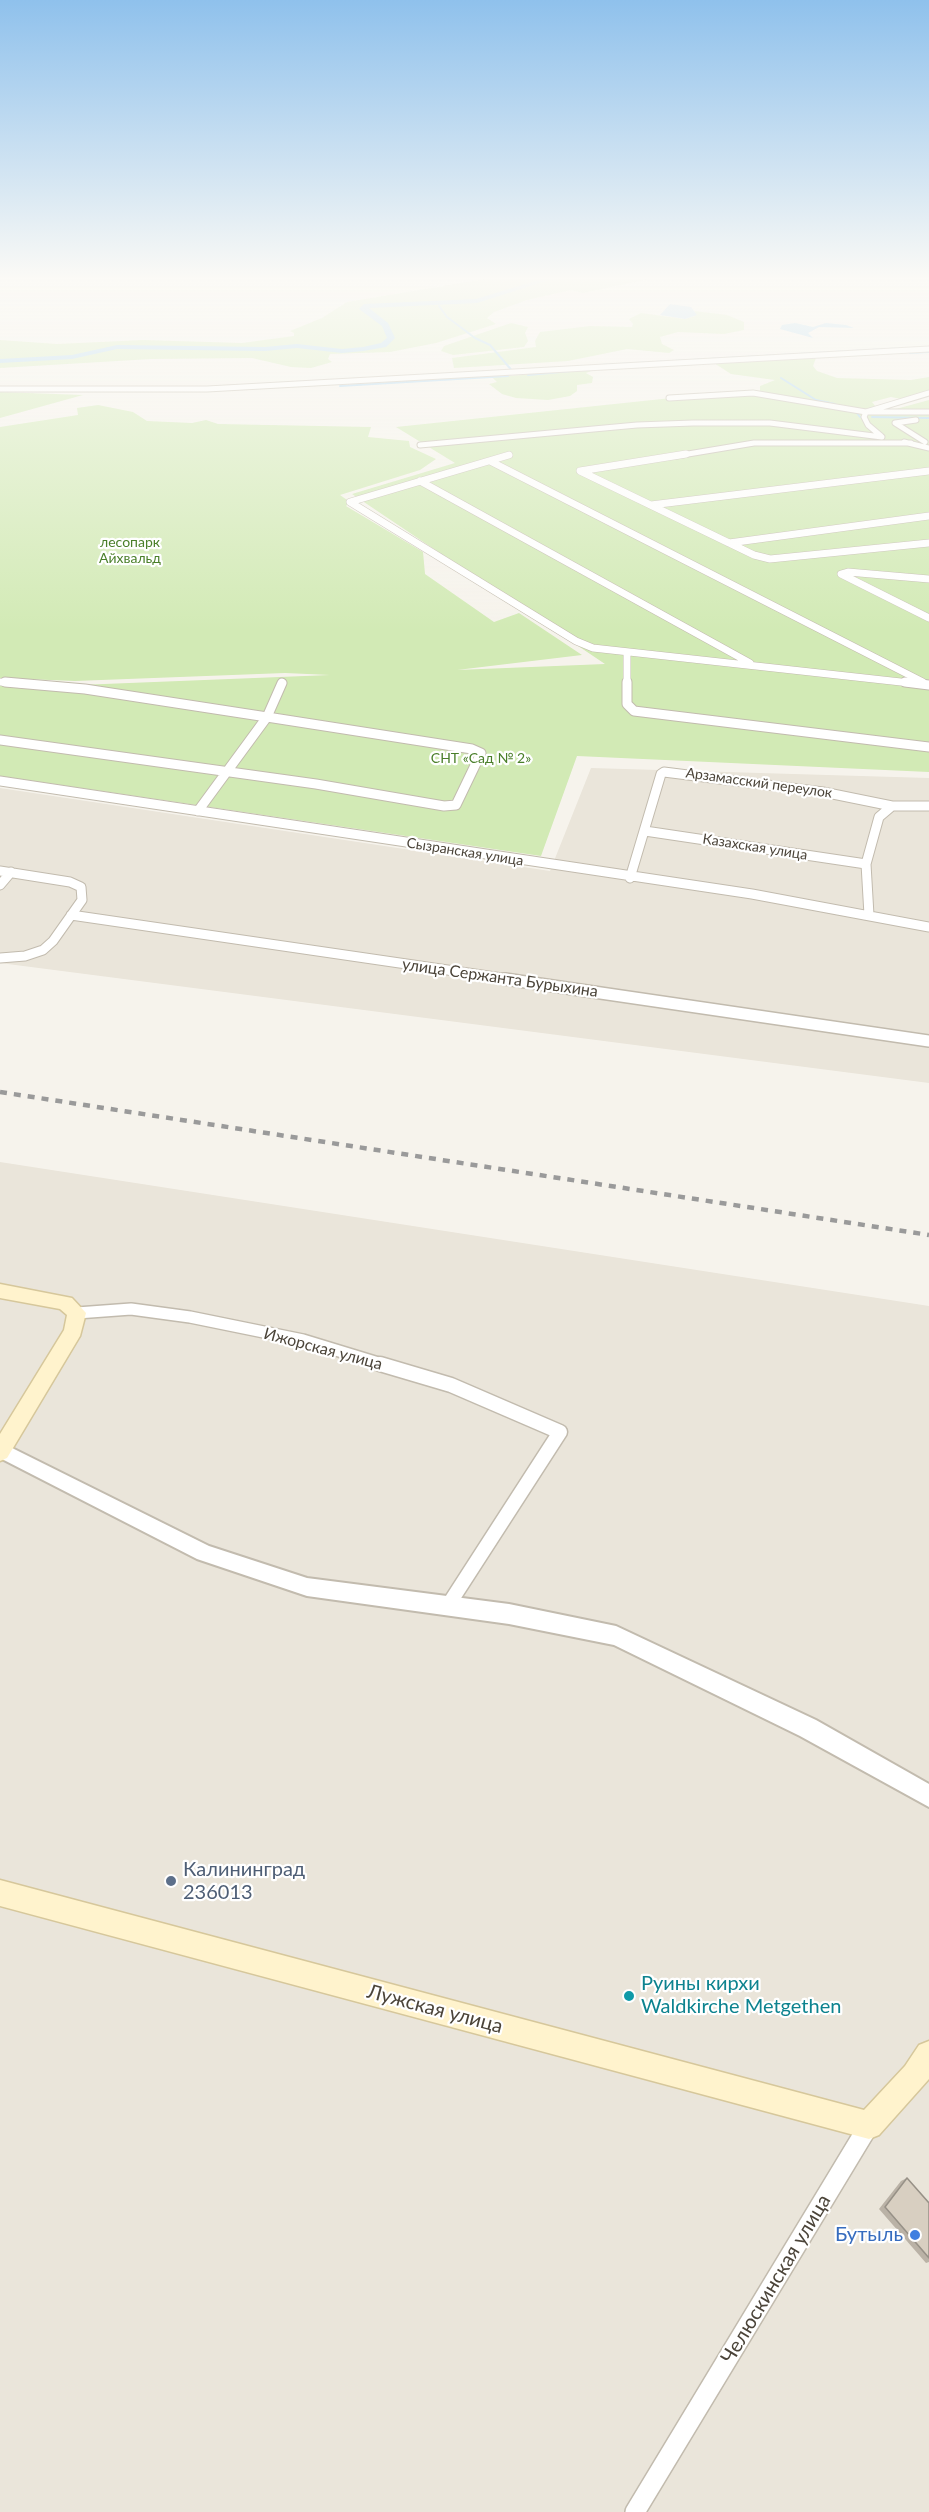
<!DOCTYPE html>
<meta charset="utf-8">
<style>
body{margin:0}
canvas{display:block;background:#f6f3ec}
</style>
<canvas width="929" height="2512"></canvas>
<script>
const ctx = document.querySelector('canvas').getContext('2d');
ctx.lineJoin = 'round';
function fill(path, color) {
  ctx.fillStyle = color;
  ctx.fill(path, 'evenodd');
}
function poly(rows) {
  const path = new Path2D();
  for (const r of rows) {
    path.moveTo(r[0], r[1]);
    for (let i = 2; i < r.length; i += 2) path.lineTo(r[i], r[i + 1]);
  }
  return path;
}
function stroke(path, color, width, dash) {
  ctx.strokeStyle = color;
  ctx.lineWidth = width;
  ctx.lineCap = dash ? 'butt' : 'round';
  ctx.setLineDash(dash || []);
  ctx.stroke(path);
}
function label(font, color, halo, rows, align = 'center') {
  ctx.font = font + ' Lato,sans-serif';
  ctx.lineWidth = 4.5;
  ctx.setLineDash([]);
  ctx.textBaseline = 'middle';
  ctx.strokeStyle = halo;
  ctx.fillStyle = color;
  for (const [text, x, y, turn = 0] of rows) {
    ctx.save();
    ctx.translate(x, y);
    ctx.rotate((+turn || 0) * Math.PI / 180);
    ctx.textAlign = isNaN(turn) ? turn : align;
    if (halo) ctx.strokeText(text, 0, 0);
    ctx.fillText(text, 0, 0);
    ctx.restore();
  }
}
const residential = poly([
 [591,768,929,778,929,1083,0,963,0,788,550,871],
 [0,1162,929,1306,929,2512,0,2512]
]);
const green = poly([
 [485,279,649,279,583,293,571,290,527,300,494,312,487,318,496,324,436,343,390,352,330,354,328,359,332,362,311,368,291,367,252,358,151,359,0,368,0,340,57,344,143,340,242,343,294,336,294,333,290,331,322,318,347,302],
 [695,311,727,315,744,322,744,330,724,334,678,332,660,337,662,344,674,350,669,353,627,349,568,361,454,368,452,358,536,347,535,341,540,332,590,326,632,327,633,324,629,319,641,313,685,319,695,316],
 [511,323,528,327,525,333,528,341,524,347,453,355,441,351,444,346],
 [816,358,813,366,817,371,837,378,911,380,929,377,929,390,901,399,891,397,872,402,876,407,866,411,760,392,760,386,775,380,731,374,714,363],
 [594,370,586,373,593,377,592,383,577,385,577,391,570,396,548,400,516,398,502,394,489,384,497,382,492,377],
 [738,391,874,415,929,400,929,772,577,756,541,856,0,776,0,681,79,685,330,675,285,673,75,681,0,678,0,427,78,415,77,408,98,405,133,412,147,421,192,423,206,420,218,424,371,427,368,437,409,441,410,447,436,459,420,470,340,495,350,502,346,506,423,552,425,574,494,622,519,613,582,655,457,670,605,664,352,494,455,463,396,427],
 [0,392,83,395,0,418]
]);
const water = poly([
 [670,304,691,307,697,315,685,319,660,315],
 [795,323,813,327,826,323,846,325,854,328,819,327,808,333,813,338,780,329,782,325]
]);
const stream = poly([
 [439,306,447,317,475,338,490,345,514,373],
 [910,353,929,352],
 [601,365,906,348],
 [528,375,571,371],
 [781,378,816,400,835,404],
 [340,386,508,376],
 [856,412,860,417],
 [872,417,929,418]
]);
const canal = poly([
 [542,279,552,279,477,303,369,308,388,323,395,338,386,347,363,351,342,353,297,348,265,351,117,349,72,359,0,363,0,359,72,355,117,345,265,347,297,344,342,349,363,347,381,343,387,338,382,326,359,309,364,304,476,299,542,279]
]);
const minorFar5 = poly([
 [0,389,207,389,929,349],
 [669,398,753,393,866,412,929,412],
 [916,420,895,423,925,442],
 [881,436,868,425,864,417,866,412,929,393],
 [904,442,929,448],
 [420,445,637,425,693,423,770,423,882,437],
 [676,456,754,443,911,443]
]);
const minorFar4 = poly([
 [686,454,580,471,754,555,770,559,929,543],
 [509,455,350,502,576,641,593,648,919,684],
 [490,461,923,682],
 [420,481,750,663],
 [651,505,929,471],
 [729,543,929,516],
 [929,579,848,572,841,574,929,618],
 [627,652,627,684],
 [0,682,23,684]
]);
const minorFar3 = poly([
 [5,682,85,689,267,717,198,811],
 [627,682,627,704,634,711,929,747],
 [905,682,929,685],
 [0,740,316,784,444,806,456,805,481,753,472,749,267,717,282,683],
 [0,781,752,894,929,927],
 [645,831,866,864],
 [0,871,70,882,81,887,82,900,53,941,43,950,25,956,0,958],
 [630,878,661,774,664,772,823,792,892,806],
 [0,885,11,872],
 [71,915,516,980],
 [869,915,866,864,879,817,892,806,929,806]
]);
const minorFar2 = poly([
 [505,979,929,1041],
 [77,1313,131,1309,190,1317,303,1340,385,1365]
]);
const minorFar1 = poly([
 [380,1364,451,1385,560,1432,449,1604]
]);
const minor = poly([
 [635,2512,869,2125]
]);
const tertiary = poly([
 [0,1442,209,1546,307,1578,509,1604,616,1626,816,1720,929,1784,929,1807,800,1736,614,1645,509,1624,307,1596,197,1559,0,1458,0,1442]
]);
const secondary = poly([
 [0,1284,72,1298,86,1313,80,1336,7,1458,0,1461,0,1434,64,1330,67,1315,60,1309,0,1298,0,1284],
 [0,1880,864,2110,905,2066,919,2045,929,2041,929,2079,879,2135,869,2139,0,1906,0,1880]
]);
const rail = poly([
 [0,1092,929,1235]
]);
const wall = poly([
 [907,2178,929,2203,929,2262,926,2263,879,2209,901,2181]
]);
const building = poly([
 [907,2178,929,2203,929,2258,885,2207,907,2178]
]);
const markers = [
 [171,1881,6,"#5c6f8a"],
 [629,1996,6,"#0f9aa8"],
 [915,2235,6,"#3f7fe0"]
];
const farParknames = [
 ["лесопарк",130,542],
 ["Айхвальд",130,558],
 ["СНТ «Сад № 2»",481,758]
];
const farStreetnames = [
 ["Арзамасский переулок",759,783,8],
 ["Казахская улица",755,847,9],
 ["Сызранская улица",465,852,9]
];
const streetNames = [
 ["улица Сержанта Бурыхина",500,978,8],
 ["Ижорская улица",323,1349,15]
];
const nearServicenames = [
 ["Калининград",183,1870],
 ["236013",183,1893]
];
const nearCulturenames = [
 ["Руины кирхи",641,1984],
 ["Waldkirche Metgethen",641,2007]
];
const nearStreetnames = [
 ["Лужская улица",435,2009,15],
 ["Челюскинская улица",776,2279,-59]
];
const nearShopnames = [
 ["Бутыль",903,2235]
];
fill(residential, '#eae5da');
fill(green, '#d2eab5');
fill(water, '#a9d4f2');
stroke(stream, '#a9d4f2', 2);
fill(canal, '#a9d4f2');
stroke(minorFar5, '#c2bbae', 7);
stroke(minorFar4, '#c2bbae', 8);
stroke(minorFar3, '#c2bbae', 11);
stroke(minorFar2, '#c2bbae', 14);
stroke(minorFar1, '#c2bbae', 17);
stroke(minor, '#c2bbae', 22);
stroke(tertiary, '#c2bbae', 4);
stroke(secondary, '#d6c79b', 3);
stroke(minorFar5, '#fff', 5);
stroke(minorFar4, '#fff', 7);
stroke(minorFar3, '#fff', 9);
stroke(minorFar2, '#fff', 11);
stroke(minorFar1, '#fff', 14);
stroke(minor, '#fff', 19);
fill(tertiary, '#fff');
fill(secondary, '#fff3cd');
stroke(rail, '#9a9a9a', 4.5, [7, 7]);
fill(wall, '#bab2a6');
fill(building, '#d8cfc1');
stroke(building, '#979187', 1.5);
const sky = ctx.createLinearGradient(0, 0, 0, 631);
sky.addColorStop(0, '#8fc1ec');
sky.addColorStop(0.44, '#fbfaf6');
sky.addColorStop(1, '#fbfaf600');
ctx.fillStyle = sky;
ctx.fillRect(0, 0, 929, 631);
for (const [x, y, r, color] of markers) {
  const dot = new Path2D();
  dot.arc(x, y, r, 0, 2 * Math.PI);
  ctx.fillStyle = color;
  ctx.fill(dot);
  stroke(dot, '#fff', 2);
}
label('14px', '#4a7f2a', '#fff', farParknames);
label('14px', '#4b4439', '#fff', farStreetnames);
label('16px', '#4b4439', '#fff', streetNames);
label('20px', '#4e5e75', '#fff', nearServicenames, 'left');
label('20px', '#0d838f', '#fff', nearCulturenames, 'left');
label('20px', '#4b4439', '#fff', nearStreetnames);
label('20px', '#366cbe', '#fff', nearShopnames, 'right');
</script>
